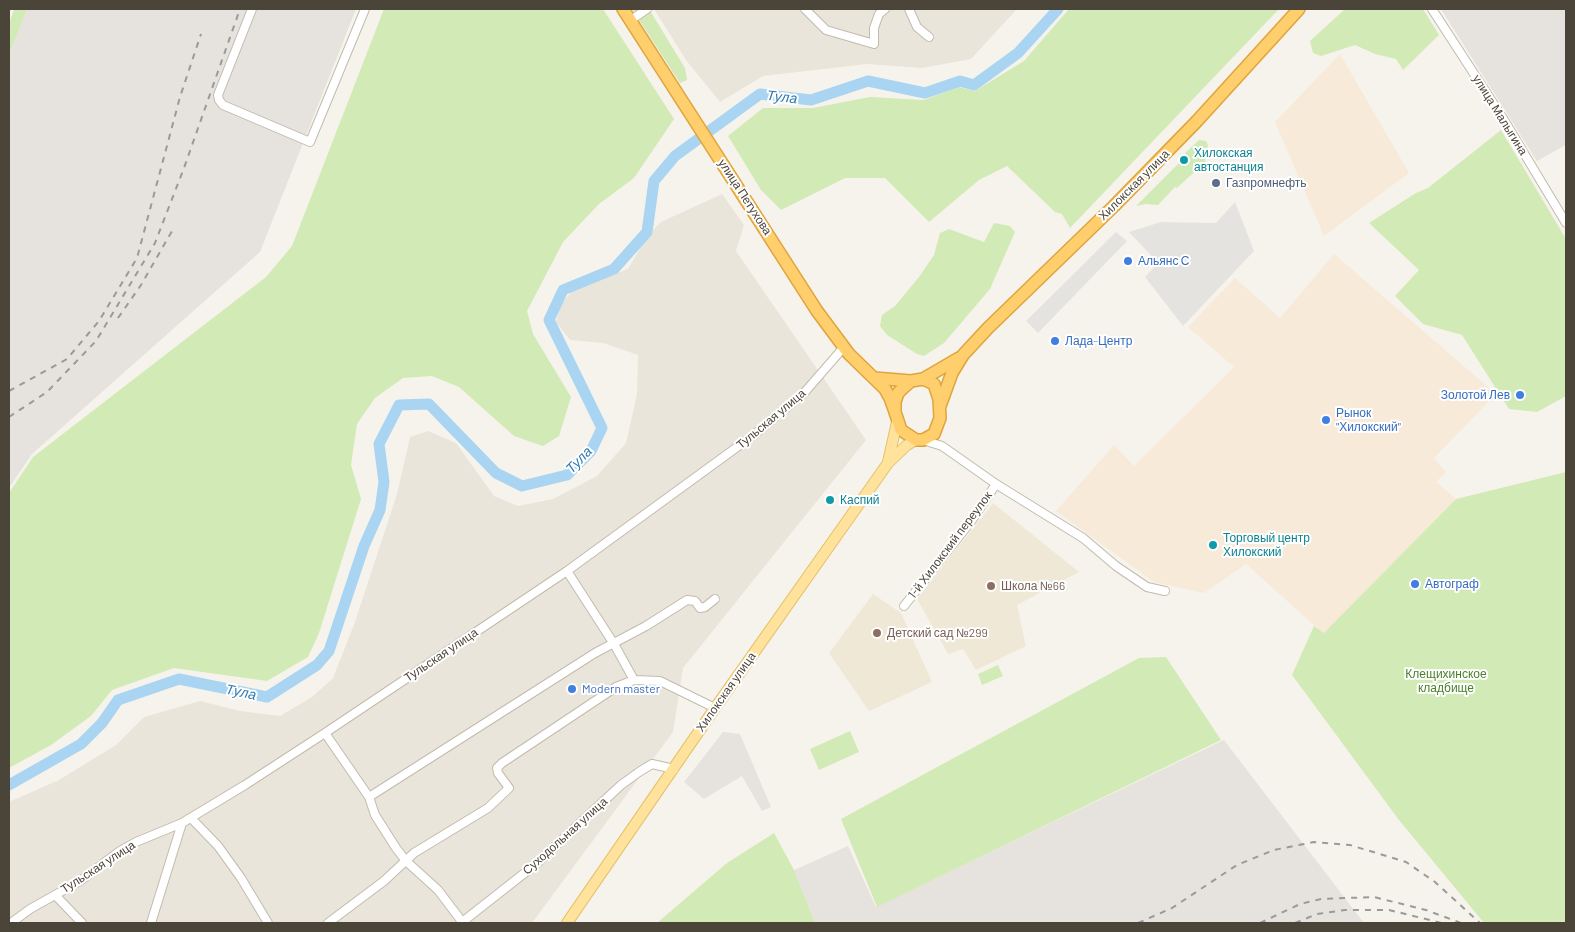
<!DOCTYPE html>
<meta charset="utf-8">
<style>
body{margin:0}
#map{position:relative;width:1575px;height:932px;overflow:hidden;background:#f6f3ec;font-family:Barlow,sans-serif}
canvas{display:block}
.frame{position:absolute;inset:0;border:10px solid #4b4439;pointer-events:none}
</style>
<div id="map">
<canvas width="1575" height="932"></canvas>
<div class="frame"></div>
</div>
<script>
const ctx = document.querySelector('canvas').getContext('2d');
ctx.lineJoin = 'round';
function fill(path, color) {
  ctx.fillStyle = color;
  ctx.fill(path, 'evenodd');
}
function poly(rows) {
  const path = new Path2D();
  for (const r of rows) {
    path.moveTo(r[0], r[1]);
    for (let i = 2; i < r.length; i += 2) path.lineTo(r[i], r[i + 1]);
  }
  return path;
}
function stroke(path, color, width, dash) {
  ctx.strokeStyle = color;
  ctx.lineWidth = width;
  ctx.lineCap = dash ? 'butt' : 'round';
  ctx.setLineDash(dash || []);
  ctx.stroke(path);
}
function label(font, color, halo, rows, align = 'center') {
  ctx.font = font + ' Barlow,sans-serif';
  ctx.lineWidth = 4;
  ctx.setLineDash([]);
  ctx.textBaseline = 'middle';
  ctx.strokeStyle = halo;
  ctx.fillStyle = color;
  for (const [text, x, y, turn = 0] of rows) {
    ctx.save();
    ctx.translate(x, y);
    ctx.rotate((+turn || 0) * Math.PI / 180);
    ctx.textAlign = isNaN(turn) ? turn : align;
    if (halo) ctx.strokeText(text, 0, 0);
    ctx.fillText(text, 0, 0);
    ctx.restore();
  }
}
const residential = poly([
 [654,9,1017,9,971,59,922,68,867,64,763,76,720,102,686,60],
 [722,194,744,225,736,251,866,440,683,668,673,732,532,923,9,923,9,802,59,780,116,745,144,717,200,701,240,711,280,716,312,697,333,678,355,622,397,494,410,437,428,431,456,443,494,496,518,506,553,499,597,476,626,443,637,394,638,355,603,343,570,340,556,322,561,304,575,288,628,269,648,235,661,222]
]);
const commercial = poly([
 [1340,54,1409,173,1324,236,1275,122],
 [1334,254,1496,394,1434,458,1446,472,1436,482,1456,499,1324,634,1246,564,1204,593,1154,582,1056,511,1114,445,1134,466,1234,367,1188,327,1235,278,1280,318]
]);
const industrial = poly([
 [27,9,356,9,260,252,32,454,9,488,9,55],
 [1441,9,1566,9,1566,145,1537,161],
 [723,732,740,734,771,807,762,811,742,776,704,799,684,782],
 [1224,740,1364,923,815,923,794,870,848,846,876,907]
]);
const education = poly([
 [993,503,1079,572,1017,605,1026,646,976,670,963,649,948,654,917,599],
 [873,594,901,613,932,682,869,711,829,653]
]);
const green = poly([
 [14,9,27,9,9,55,9,24],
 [384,9,603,9,674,119,634,178,599,204,563,242,527,311,533,334,571,397,559,436,543,446,514,436,459,387,432,376,403,378,375,398,357,424,351,465,361,499,319,633,308,657,267,681,174,668,112,690,91,716,51,745,9,768,9,493,33,457,266,277,292,246],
 [632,9,649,9,685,68,687,80,680,83],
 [1069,9,1279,9,1070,228,1062,214,1055,212,1007,166,979,180,929,222,885,178,845,178,781,210,761,190,728,136,763,108,813,108,870,97,924,100,959,87,975,91,1024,61],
 [1345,9,1423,9,1439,35,1403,70,1396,59,1375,54,1355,45,1321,56,1313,53,1310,41],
 [1501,130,1566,239,1566,396,1537,412,1509,409,1462,335,1423,324,1395,296,1419,270,1369,223,1416,193,1428,188],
 [1199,140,1206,141,1208,145,1205,162,1177,188,1175,187,1158,205,1146,204,1136,206,1179,163,1183,166,1189,160,1185,153],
 [994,223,1010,226,1015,232,990,289,944,343,924,356,917,354,887,335,880,326,882,315,895,306,919,277,934,255,940,233,949,229,984,242],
 [1566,472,1566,923,1484,923,1399,820,1292,675,1314,626,1324,633,1456,499],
 [1166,657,1221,740,877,907,841,819,1139,658],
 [998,665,1003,676,982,685,978,674],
 [850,731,859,752,819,770,810,749],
 [774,833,794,870,815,923,657,923,727,863]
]);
const parking = poly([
 [1235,202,1254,251,1183,326,1145,277,1158,263,1129,232,1161,222,1216,223],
 [1116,232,1127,241,1038,333,1026,321]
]);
const river = poly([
 [9,785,81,744,102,723,118,700,179,679,267,697,317,665,329,651,364,546,380,510,384,482,379,444,399,405,429,404,496,473,522,486,567,475,591,451,602,428,549,320,563,290,614,269,647,232,654,181,675,156,760,94,811,100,868,81,925,93,960,81,974,85,1018,53,1058,9]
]);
const minor = poly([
 [252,9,218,95,219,100,223,105,310,142,365,9],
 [805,9,826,30,874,44,874,28,879,14,885,9],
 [909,9,917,27,929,37],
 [1432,9,1504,120,1566,223],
 [631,20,647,9],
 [923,440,942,446,996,484,1083,538,1116,566,1147,587,1165,591],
 [567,571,614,644,634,680,660,681,715,708],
 [904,606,972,520,996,484],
 [325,733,369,797,375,815,396,848,406,861,438,890,463,923],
 [369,797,595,653,646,626,687,600,695,601,700,608,705,607,715,599],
 [191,818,218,846,241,878,268,923],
 [55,895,82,923],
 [11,923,30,909,80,881,120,851,136,842,182,823,245,785,325,733,567,571,755,434,804,393,844,347],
 [151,923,182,823],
 [328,923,384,881,414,853,488,808,509,788,498,773,497,768,502,763,616,687,634,680],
 [461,923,536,864,621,785,639,772,652,764,674,769]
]);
const major = poly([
 [888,462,897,422],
 [567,923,715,708,888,463,907,445,916,440]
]);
const highway = poly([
 [623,9,817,311,849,354,885,389,890,398,895,412],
 [874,378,911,381],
 [923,379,934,384,939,399,940,418,934,434,923,440,916,440,901,430,895,412,895,402,898,393,903,388,911,381,923,379],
 [923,379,959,358],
 [940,406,952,373,963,355,988,328,1114,206,1197,121,1299,9]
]);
const rail = poly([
 [118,318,141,285,172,231],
 [9,391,67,359,99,321,137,258,180,97,201,34],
 [9,417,47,392,96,341,155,243,184,168,240,9],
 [1138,923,1172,908,1237,865,1274,850,1314,842,1350,845,1406,862,1435,882,1480,923],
 [1260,923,1300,904,1321,899,1374,897,1426,910,1461,923],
 [1295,923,1317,914,1345,910,1389,910,1442,923]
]);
const markers = [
 [1184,160,5,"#0f9aa8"],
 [1216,183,5,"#5c6f8a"],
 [1128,261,5,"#3f7fe0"],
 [1055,341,5,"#3f7fe0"],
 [1520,395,5,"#3f7fe0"],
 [1326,420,5,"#3f7fe0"],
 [830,500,5,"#0f9aa8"],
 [1213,545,5,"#0f9aa8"],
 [1415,584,5,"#3f7fe0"],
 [991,586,5,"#8d6e63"],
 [877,633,5,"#8d6e63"],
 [572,689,5,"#3f7fe0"]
];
const streetNames = [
 ["улица Малыгина",1500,115,58],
 ["Хилокская улица",1134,185,-45],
 ["улица Петухова",745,197,57],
 ["Тульская улица",771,419,-40],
 ["1-й Хилокский переулок",950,545,-53],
 ["Тульская улица",441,655,-34],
 ["Хилокская улица",726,692,-55],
 ["Суходольная улица",565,836,-42],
 ["Тульская улица",98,867,-33]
];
const cultureNames = [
 ["Хилокская",1194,153],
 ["автостанция",1194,167],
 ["Каспий",840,500],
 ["Торговый центр",1223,538],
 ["Хилокский",1223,552]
];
const serviceNames = [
 ["Газпромнефть",1226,183]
];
const shopNames = [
 ["Альянс С",1138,261],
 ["Лада-Центр",1065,341],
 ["Золотой Лев",1510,395,"right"],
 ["Рынок",1336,413],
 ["\"Хилокский\"",1336,427],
 ["Автограф",1425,584],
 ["Modern master",582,689]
];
const educationNames = [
 ["Школа №66",1001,586],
 ["Детский сад №299",887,633]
];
const parkNames = [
 ["Клещихинское",1446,674],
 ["кладбище",1446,688]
];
const waterNames = [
 ["Тула",782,97,7],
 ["Тула",579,460,-46],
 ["Тула",241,692,12]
];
fill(residential, '#eae5da');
fill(commercial, '#f7ead8');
fill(industrial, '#e6e2dd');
fill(education, '#efe8d6');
fill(green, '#d2eab5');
fill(parking, '#e5e3e0');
stroke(river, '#a9d4f2', 11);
stroke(minor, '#c2bbae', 10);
stroke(major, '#e6c16a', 12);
stroke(highway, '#e0a43c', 14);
stroke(minor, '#fff', 8);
stroke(major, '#ffe39c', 10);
stroke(highway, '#ffcf6e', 11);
stroke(rail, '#9a9a9a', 2, [6, 6]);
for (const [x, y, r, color] of markers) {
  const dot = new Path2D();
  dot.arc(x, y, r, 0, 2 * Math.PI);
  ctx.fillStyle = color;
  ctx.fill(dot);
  stroke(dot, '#fff', 2);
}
label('12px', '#4b4439', '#fff', streetNames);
label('12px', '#0d838f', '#fff', cultureNames, 'left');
label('12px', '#4e5e75', '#fff', serviceNames, 'left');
label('12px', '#366cbe', '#fff', shopNames, 'left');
label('12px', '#785e54', '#fff', educationNames, 'left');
label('12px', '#4a7f2a', '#fff', parkNames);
label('italic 14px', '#2e7ab2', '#fff', waterNames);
</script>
